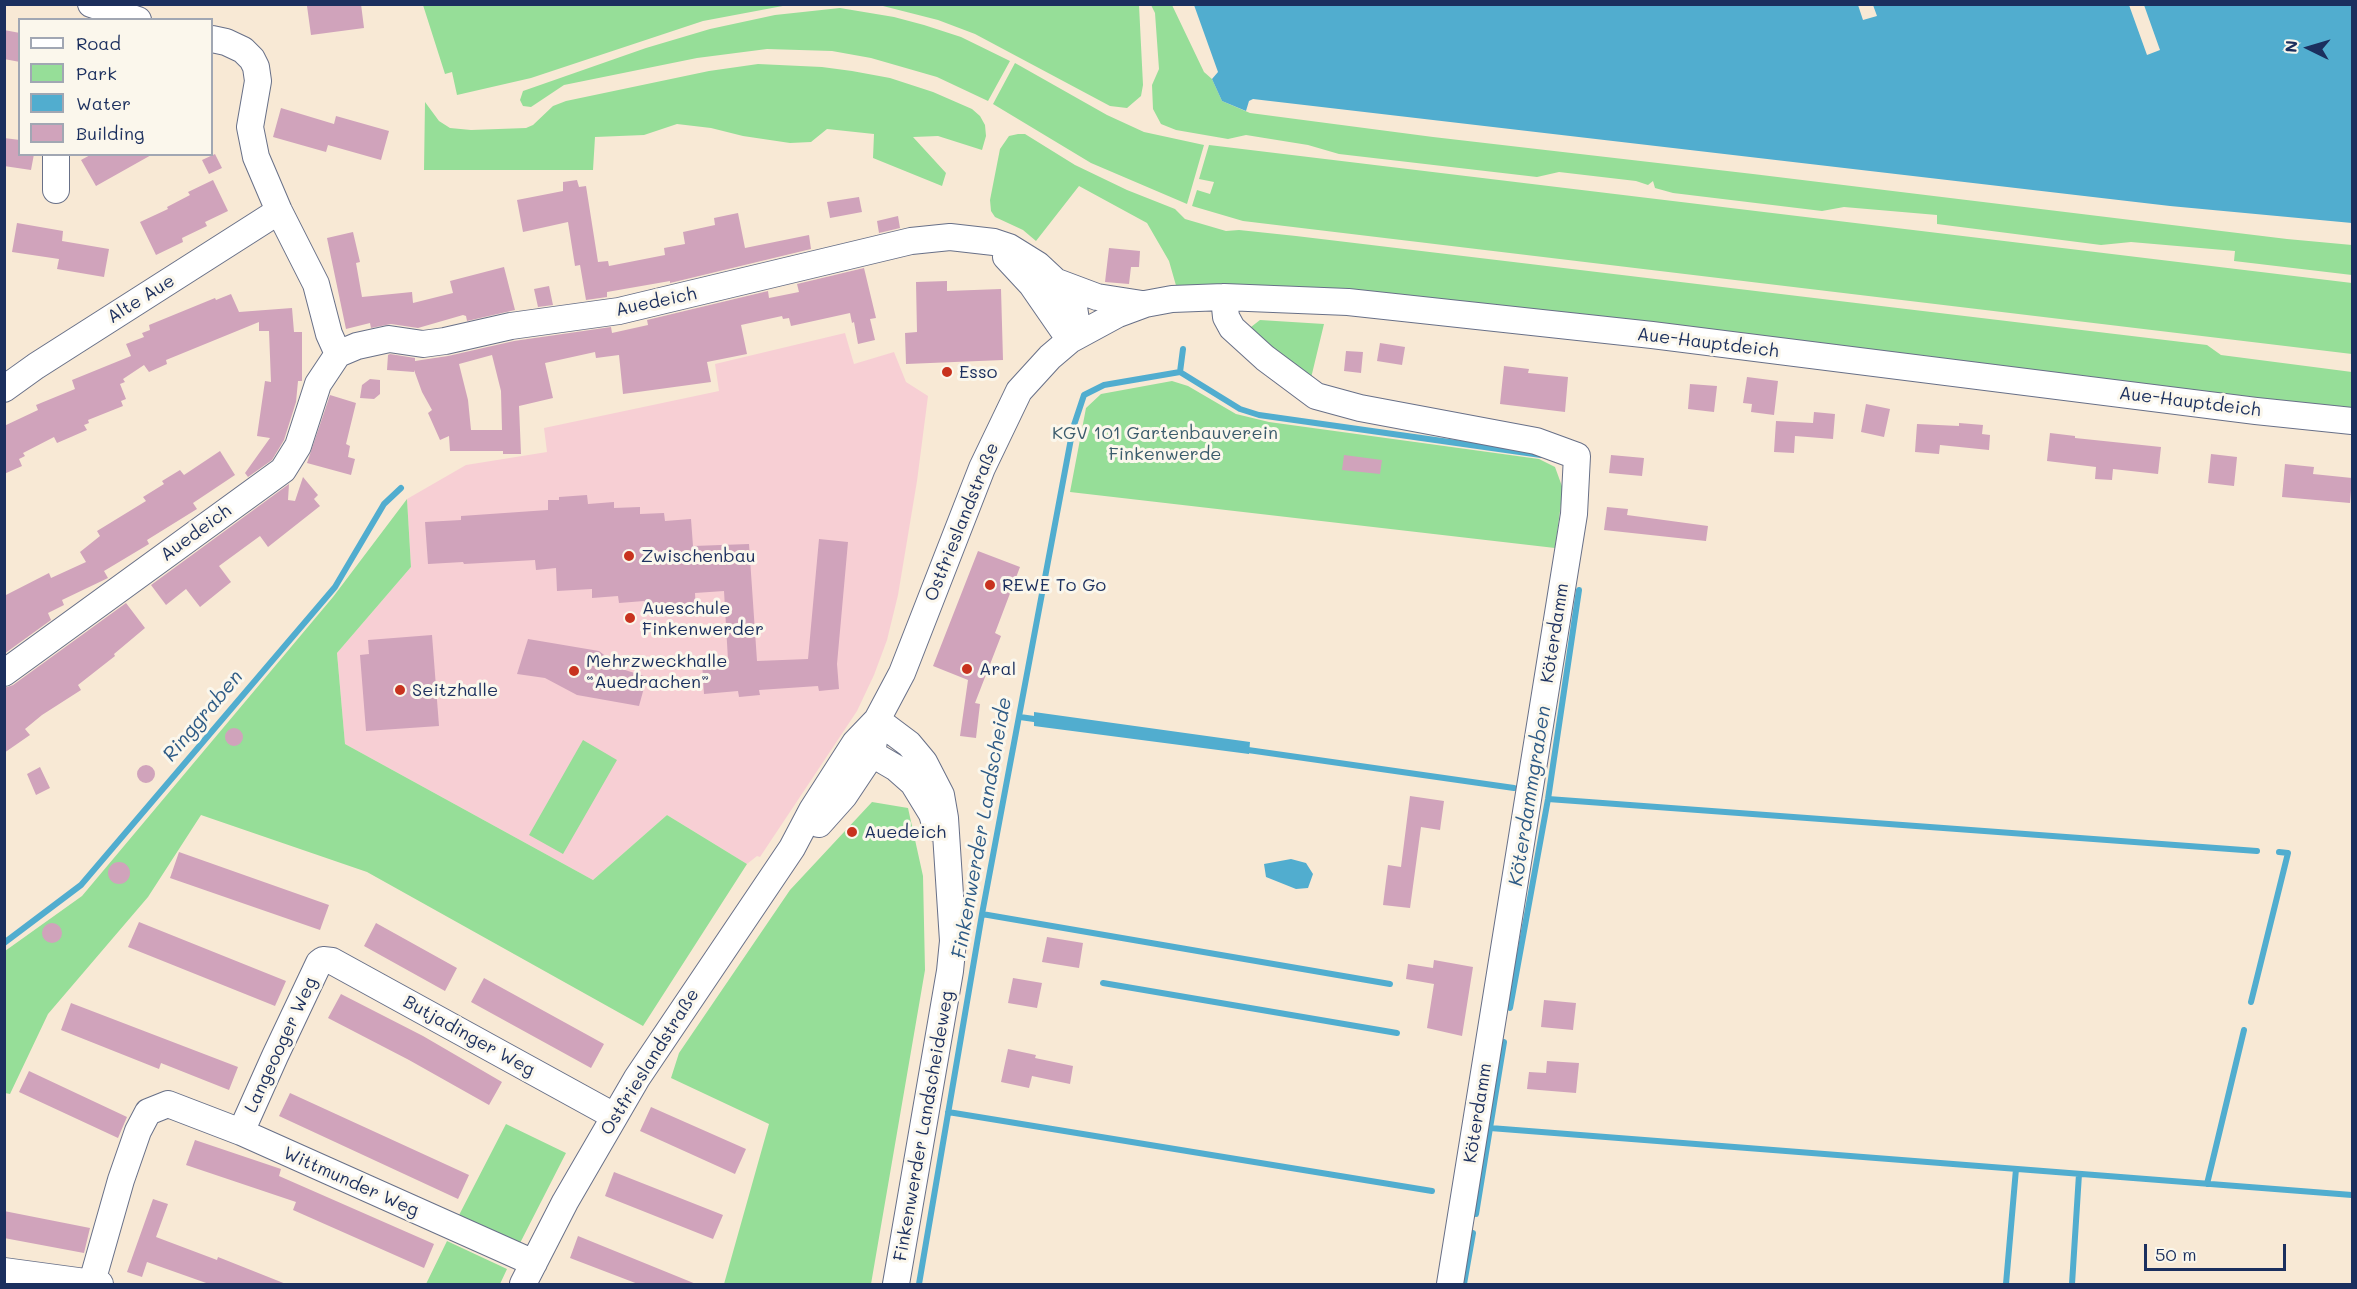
<!DOCTYPE html>
<meta charset="utf-8">
<style>
body{margin:0}
#map{position:relative;width:2357px;height:1289px;overflow:hidden;background:#f8e9d5;font-family:Mali,sans-serif}
canvas{display:block}
.frame{position:absolute;inset:0;border:6px solid #1b2f5e;pointer-events:none}
.legend{position:absolute;left:18px;top:18px;width:195px;height:138px;box-sizing:border-box;background:#fbf7ec;border:2px solid #a1a7b3;margin:0;padding:8px 10px;list-style:none;font-size:18px;color:#1b2f5e}
.legend li{display:flex;align-items:center;gap:12px;height:30px}
.legend b{width:30px;border:2px solid #a1a7b3}
.north{position:absolute;left:2279px;top:18px;width:60px;height:60px;-webkit-text-stroke:4px #fbf7ec;paint-order:stroke;rotate:275deg;font-size:16px;font-weight:700;line-height:24px;text-align:center;color:#1b2f5e}
.north::after{content:'';display:block;margin:auto;width:21px;height:27px;background:#1b2f5e;clip-path:polygon(50% 0,100% 100%,50% 72%,0 100%)}
.scale{position:absolute;left:2144px;top:1244px;width:142px;height:27px;box-sizing:border-box;border:3px solid #1b2f5e;border-top:0;padding-left:8px;font-size:18px;line-height:21px;white-space:nowrap;color:#1b2f5e;-webkit-text-stroke:4px #fbf7ec;paint-order:stroke}
</style>
<div id="map">
<canvas width="2357" height="1289"></canvas>
<div class="frame"></div>
<ul class="legend">
<li><b style="height:8px;background:#fff"></b>Road</li>
<li><b style="height:16px;background:#96de98"></b>Park</li>
<li><b style="height:16px;background:#51adcf"></b>Water</li>
<li><b style="height:16px;background:#d0a3bb"></b>Building</li>
</ul>
<div class="north">N</div>
<div class="scale">50 m</div>
</div>
<script>
const ctx = document.querySelector('canvas').getContext('2d');
ctx.lineJoin = 'round';
function fill(path, color) {
  ctx.fillStyle = color;
  ctx.fill(path, 'evenodd');
}
function poly(rows) {
  const path = new Path2D();
  for (const r of rows) {
    if (r.length === 3) {
      path.moveTo(r[0] + r[2], r[1]);
      path.arc(r[0], r[1], r[2], 0, 2 * Math.PI);
      continue;
    }
    path.moveTo(r[0], r[1]);
    for (let i = 2; i < r.length; i += 2) path.lineTo(r[i], r[i + 1]);
  }
  return path;
}
function stroke(path, color, width, dash) {
  ctx.strokeStyle = color;
  ctx.lineWidth = width;
  ctx.lineCap = dash ? 'butt' : 'round';
  ctx.setLineDash(dash || []);
  ctx.stroke(path);
}
function label(font, color, halo, rows, align = 'center') {
  ctx.font = font + ' Mali,sans-serif';
  ctx.lineWidth = 6;
  ctx.setLineDash([]);
  ctx.textBaseline = 'middle';
  ctx.strokeStyle = halo;
  ctx.fillStyle = color;
  for (const [text, x, y, turn = 0] of rows) {
    ctx.save();
    ctx.translate(x, y);
    ctx.rotate((+turn || 0) * Math.PI / 180);
    ctx.textAlign = isNaN(turn) ? turn : align;
    if (halo) ctx.strokeText(text, 0, 0);
    ctx.fillText(text, 0, 0);
    ctx.restore();
  }
}
const built = poly([
 [845,333,854,364,894,352,906,382,928,396,917,481,898,595,887,640,874,675,857,711,760,857,757,856,747,864,667,815,593,880,345,744,337,653,411,567,407,499,466,465,547,452,544,428,719,391,715,364]
]);
const green = poly([
 [423,5,423,4,788,5,703,21,531,78,457,95,452,72,445,74],
 [879,5,1139,5,1143,85,1141,96,1127,108,1110,106,975,34,938,20],
 [1151,5,1172,5,1204,72,1212,79,1222,101,1250,113,1433,137,1753,174,2287,239,2352,245,2352,275,2234,261,2235,251,2131,242,2101,245,1937,224,1937,215,1844,207,1822,211,1673,193,1655,188,1653,181,1648,185,1636,181,1559,172,1537,177,1339,154,1308,145,1246,135,1228,139,1176,130,1161,124,1153,109,1152,85,1159,69,1155,13],
 [840,8,894,17,924,25,961,37,1010,61,988,101,937,77,871,58,832,51,767,49,697,58,564,85,531,107,523,106,520,100,523,91,646,48,710,29,775,15],
 [1015,63,1107,115,1144,132,1204,145,1187,204,1091,163,993,104],
 [758,64,822,67,852,71,890,78,933,92,972,109,980,116,985,125,986,136,982,150,938,136,913,137,946,173,942,186,873,158,874,134,827,129,811,142,790,143,743,136,711,128,677,124,644,135,595,137,593,170,424,170,425,102,439,121,450,128,471,130,526,128,533,125,553,106,566,101,709,71],
 [1018,134,1025,134,1075,165,1127,190,1175,209,1185,219,1226,231,1239,230,1296,236,2207,345,2221,355,2352,372,2352,411,1177,289,1169,261,1147,223,1079,186,1036,241,1023,230,995,217,991,211,990,200,1000,149,1009,136],
 [1209,145,2352,283,2352,354,1243,221,1192,206,1197,190,1210,194,1214,182,1199,179],
 [1260,320,1324,324,1311,378,1251,332,1251,327],
 [1172,381,1188,386,1236,414,1269,422,1539,459,1555,467,1563,489,1555,548,1070,492,1086,408,1101,394],
 [407,499,411,567,337,653,345,744,593,880,667,815,747,864,643,1026,367,872,201,815,148,897,48,1014,10,1094,5,1093,5,951,82,896,333,597],
 [583,740,617,760,563,854,529,835],
 [872,802,908,808,923,876,925,970,871,1284,724,1284,769,1124,671,1078,679,1053,790,890],
 [506,1124,566,1153,518,1247,457,1219],
 [447,1241,507,1269,500,1284,426,1284]
]);
const water = poly([
 [1194,5,2352,5,2352,223,2170,206,1253,99,1249,101,1246,111,1222,101,1212,79,1218,72],
 [1034,712,1250,742,1249,754,1034,726],
 [1291,859,1306,863,1313,874,1308,888,1296,889,1266,877,1264,864]
]);
const pier = poly([
 [1858,5,1873,5,1877,16,1863,20],
 [2129,5,2144,5,2160,50,2147,55]
]);
const stream = poly([
 [1180,372,1240,409,1259,415,1541,455],
 [1020,717,1041,720],
 [1241,749,1514,788],
 [1548,799,2257,851],
 [982,914,1390,984],
 [4,943,81,885,335,587,384,504,401,488],
 [1103,983,1397,1033],
 [2251,1002,2288,853,2279,852],
 [1510,1008,1548,799,1579,590],
 [948,1112,1432,1191],
 [1490,1128,2352,1195],
 [2207,1184,2244,1030],
 [1476,1214,1504,1042],
 [919,1284,982,914,1073,428,1084,395,1104,385,1180,372,1183,349],
 [1464,1284,1473,1233],
 [2006,1284,2016,1169],
 [2072,1284,2079,1174]
]);
const building = poly([
 [315,4,361,4,364,28,311,35,307,6],
 [4,30,20,33,20,62,4,59],
 [281,108,334,124,336,116,389,131,381,160,328,145,326,152,273,137],
 [4,138,20,140,20,154,34,154,31,170,4,166],
 [92,154,153,154,96,186,81,160],
 [215,154,222,168,209,174,202,160],
 [213,180,228,211,205,222,207,226,182,238,183,242,156,255,140,222,168,209,167,207,190,195,188,192],
 [577,180,579,187,586,186,598,262,608,261,609,266,665,255,664,248,685,244,683,232,715,225,714,218,738,213,745,248,809,235,811,249,670,283,670,281,607,292,607,297,586,300,580,265,575,266,568,222,523,232,517,200,563,191,563,182],
 [859,197,862,212,830,218,827,202],
 [898,216,900,228,879,233,877,221],
 [17,223,63,231,62,241,109,249,104,277,57,269,59,259,12,252],
 [353,232,360,262,356,263,362,297,412,292,413,303,453,293,450,281,504,267,515,310,467,321,466,316,463,315,418,328,391,324,371,328,370,323,346,329,327,238],
 [1109,248,1140,251,1139,267,1131,267,1129,284,1105,282],
 [864,268,876,318,870,319,875,340,858,344,854,322,852,323,850,313,791,326,789,318,783,319,782,316,741,325,747,354,707,362,711,382,623,394,619,355,596,358,595,352,545,363,553,398,519,406,521,454,503,454,503,451,450,451,449,436,440,440,428,413,432,410,422,392,414,370,414,372,387,370,388,355,390,354,415,358,415,361,448,356,514,341,611,327,612,333,648,325,647,320,768,291,769,298,799,292,797,284],
 [492,355,501,391,502,430,471,430,468,400,459,364],
 [947,281,947,291,1001,289,1003,360,906,364,905,333,917,332,916,282],
 [549,286,553,305,538,307,534,289],
 [231,294,239,312,292,308,294,332,302,332,302,381,298,381,296,402,284,440,272,460,248,477,245,473,270,438,257,436,265,381,271,382,269,331,259,331,259,322,166,360,167,364,149,372,144,365,123,379,125,382,120,384,126,399,121,401,123,406,88,420,89,423,84,425,87,430,57,443,54,437,23,453,25,456,19,459,22,466,4,474,4,426,38,410,36,405,75,389,72,380,131,356,126,344,144,337,142,333,150,330,149,325,215,298,216,300],
 [1380,343,1405,347,1402,365,1377,361],
 [1346,351,1363,352,1361,373,1344,371],
 [1504,366,1529,369,1528,373,1568,377,1565,412,1500,404],
 [1747,377,1778,381,1774,415,1751,412,1752,404,1743,403],
 [370,379,380,380,380,394,374,399,360,398,362,385],
 [1690,384,1717,386,1714,412,1688,409],
 [330,395,356,403,346,444,350,446,348,457,355,459,351,475,307,463],
 [1866,404,1890,409,1884,437,1861,432],
 [1814,412,1835,414,1833,439,1795,436,1794,453,1774,452,1776,421,1813,423],
 [1959,423,1983,425,1982,434,1990,435,1989,450,1940,445,1939,454,1915,452,1917,424,1959,426],
 [2050,433,2075,436,2075,438,2161,447,2158,474,2113,469,2112,480,2095,479,2096,467,2047,461],
 [220,451,235,475,193,503,197,509,147,540,149,544,104,571,108,578,62,600,64,605,48,613,51,620,4,654,4,596,49,573,51,578,86,562,80,552,100,536,97,531,146,501,143,497,164,484,162,481,180,470,184,475],
 [2211,454,2237,457,2234,486,2208,483],
 [1344,455,1382,460,1380,474,1342,470],
 [1611,455,1644,458,1642,476,1609,473],
 [2285,464,2314,467,2313,474,2352,478,2350,503,2282,497],
 [303,477,318,495,314,499,320,506,268,547,260,536,219,566,231,582,200,607,186,589,166,605,151,585,289,484,288,500,295,501],
 [587,495,588,504,614,502,614,508,640,507,640,514,664,513,665,521,691,519,693,546,749,544,757,661,808,659,819,539,848,542,837,664,839,689,819,691,818,686,759,690,760,695,739,697,738,691,704,694,702,662,728,660,724,591,695,593,696,612,670,614,670,607,645,608,644,601,619,603,618,596,592,598,592,589,557,591,556,568,536,570,535,560,464,564,463,562,428,564,425,522,461,520,461,516,548,510,548,500,559,500,559,497],
 [1607,507,1628,509,1627,515,1708,526,1706,541,1604,530],
 [978,551,1020,567,995,633,1001,636,975,703,980,704,976,738,960,736,968,680,933,666],
 [126,603,145,628,114,654,115,656,78,685,81,690,42,715,25,729,30,735,4,753,4,688,13,685],
 [432,635,439,726,366,731,360,655,369,654,368,640],
 [528,639,599,651,622,669,647,677,639,706,577,695,545,678,517,674],
 [234,737,9],
 [146,774,9],
 [40,767,50,788,36,795,27,774],
 [1410,796,1444,801,1440,830,1421,827,1410,908,1383,905,1388,865,1401,867],
 [179,852,329,905,320,930,170,878],
 [119,873,11],
 [139,922,286,981,275,1006,128,947],
 [376,923,457,968,445,991,364,946],
 [52,933,10],
 [1047,937,1083,943,1079,968,1042,962],
 [1434,960,1473,967,1462,1036,1427,1028,1434,984,1406,979,1408,964,1433,968],
 [484,978,604,1044,591,1068,471,1002],
 [1013,978,1042,983,1037,1008,1008,1003],
 [341,994,423,1036,502,1082,489,1105,409,1060,328,1018],
 [1544,1000,1576,1003,1573,1030,1541,1027],
 [71,1003,238,1067,229,1090,161,1063,159,1069,61,1030],
 [1008,1049,1036,1055,1035,1058,1073,1066,1070,1084,1032,1076,1029,1088,1001,1082],
 [1547,1061,1579,1063,1576,1093,1527,1089,1529,1072,1546,1073],
 [29,1071,127,1117,118,1138,19,1092],
 [290,1093,469,1175,458,1199,279,1116],
 [651,1107,746,1149,735,1174,640,1131],
 [195,1140,281,1169,279,1176,434,1244,424,1268,293,1210,296,1202,186,1165],
 [614,1172,723,1215,713,1239,605,1196],
 [153,1199,168,1204,156,1237,217,1260,218,1257,286,1284,209,1284,147,1262,142,1277,127,1272],
 [4,1211,90,1228,84,1253,4,1238],
 [578,1236,696,1284,638,1284,570,1258]
]);
const minor = poly([
 [91,4,138,20],
 [212,39,226,42,243,50,252,59,256,67,258,81,250,127,256,157,279,211,316,284,329,334,338,354],
 [56,154,56,190],
 [1006,257,1032,285,1070,340],
 [1057,282,1097,297,1142,304],
 [1224,297,1226,317,1232,328,1265,358,1316,396,1360,408,1536,441,1577,456,1574,514,1450,1284],
 [4,389,36,366,279,211],
 [4,673,283,470,298,446,318,384,338,354,357,346,389,339,423,344,445,341,511,326,619,311,911,241,950,237,994,242,1009,247,1038,265,1068,293,1073,301,1076,320,1075,329,1070,340],
 [877,720,909,744,924,762,941,795,945,818,953,941,950,971,896,1284],
 [872,754,896,768,913,783,932,814,936,828],
 [819,824,844,796,872,754,877,720],
 [241,1132,275,1056,319,963,323,960,332,961,614,1116],
 [4,1271,100,1284],
 [92,1282,121,1180,138,1131,148,1112,168,1104,241,1132,534,1263],
 [523,1284,565,1202,637,1078,792,848,812,810,855,743,877,720,902,673,982,468,1019,391,1050,357,1070,340,1118,314,1145,304,1172,299,1224,297,1348,302,1652,335,2256,411,2352,421]
]);
const markers = [
 [947,372,6,"#c8321e"],
 [629,556,6,"#c8321e"],
 [990,585,6,"#c8321e"],
 [630,618,6,"#c8321e"],
 [967,669,6,"#c8321e"],
 [574,671,6,"#c8321e"],
 [400,690,6,"#c8321e"],
 [852,832,6,"#c8321e"]
];
const streetNames = [
 ["Alte Aue",141,299,-32],
 ["Auedeich",656,302,-12],
 ["Aue-Hauptdeich",1708,343,7],
 ["Aue-Hauptdeich",2190,402,7],
 ["Ostfrieslandstraße",962,522,-68],
 ["Auedeich",196,533,-36],
 ["Köterdamm",1555,633,-81],
 ["Butjadinger Weg",469,1036,29],
 ["Langeooger Weg",281,1045,-65],
 ["Ostfrieslandstraße",650,1062,-58],
 ["Köterdamm",1478,1113,-81],
 ["Finkenwerder Landscheideweg",924,1126,-80],
 ["Wittmunder Weg",351,1182,24]
];
const poiNames = [
 ["Esso",959,372],
 ["Zwischenbau",641,556],
 ["REWE To Go",1002,585],
 ["Aueschule",642,608],
 ["Finkenwerder",642,629],
 ["Mehrzweckhalle",586,661],
 ["“Auedrachen”",586,682],
 ["Aral",979,669],
 ["Seitzhalle",412,690],
 ["Auedeich",864,832]
];
const parkNames = [
 ["KGV 101 Gartenbauverein",1165,433],
 ["Finkenwerde",1165,454]
];
const waterNames = [
 ["Ringgraben",203,716,-50],
 ["Köterdammgraben",1530,796,-81],
 ["Finkenwerder Landscheide",982,828,-80]
];
fill(built, '#f7cfd4');
fill(green, '#96de98');
fill(water, '#51adcf');
fill(pier, '#f8e9d5');
stroke(stream, '#51adcf', 6);
fill(building, '#d0a3bb');
stroke(minor, '#687088', 28);
stroke(minor, '#fff', 26);
for (const [x, y, r, color] of markers) {
  const dot = new Path2D();
  dot.arc(x, y, r, 0, 2 * Math.PI);
  ctx.fillStyle = color;
  ctx.fill(dot);
  stroke(dot, '#fbf7ec', 2);
}
label('18px', '#1b2f5e', '#fbf7ec', streetNames);
label('18px', '#1b2f5e', '#fbf7ec', poiNames, 'left');
label('18px', '#3a5b6c', '#fbf7ec', parkNames);
label('italic 20px', '#2e5b86', '#fbf7ec', waterNames);
</script>
